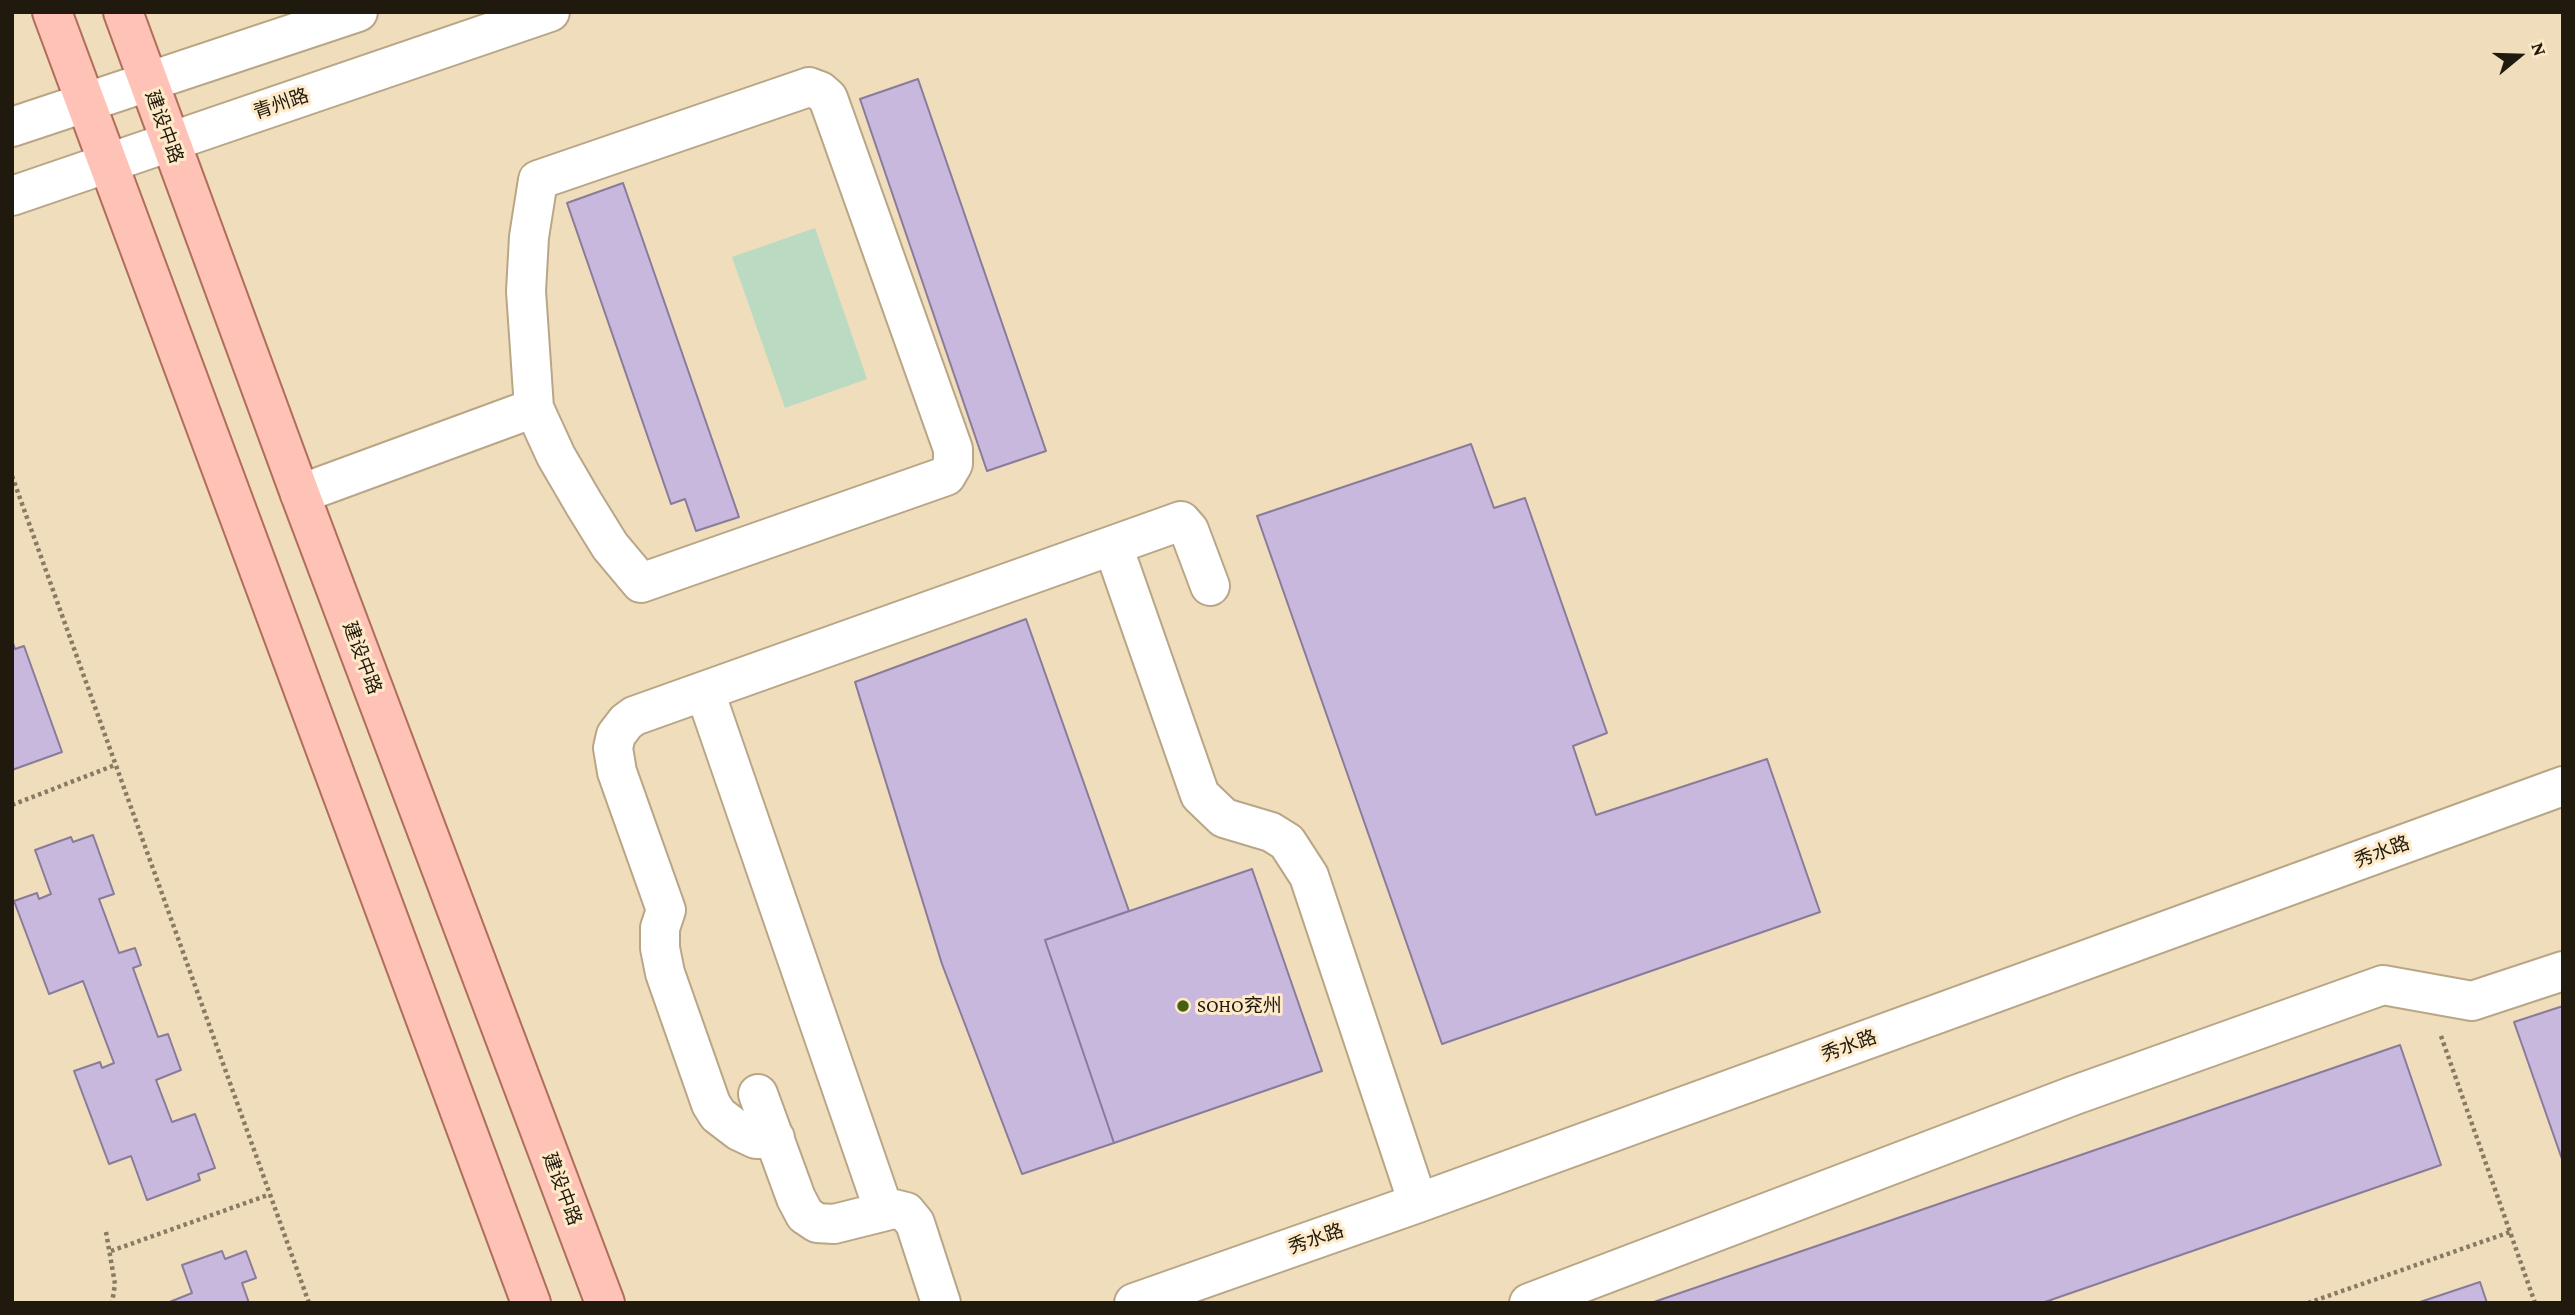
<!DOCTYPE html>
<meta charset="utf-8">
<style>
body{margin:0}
#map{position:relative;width:2575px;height:1315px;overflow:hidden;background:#f0ddbb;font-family:"Crimson Pro",serif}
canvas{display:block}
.frame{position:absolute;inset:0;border:14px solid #20190d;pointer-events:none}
.north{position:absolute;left:2484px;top:21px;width:70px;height:70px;-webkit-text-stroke:5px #feeac8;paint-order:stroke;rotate:71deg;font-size:19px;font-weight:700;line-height:28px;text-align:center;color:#20190d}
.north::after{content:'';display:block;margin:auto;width:24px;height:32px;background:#20190d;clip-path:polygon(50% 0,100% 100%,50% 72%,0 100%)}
</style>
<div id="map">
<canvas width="2575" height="1315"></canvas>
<div class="frame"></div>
<div class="north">N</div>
</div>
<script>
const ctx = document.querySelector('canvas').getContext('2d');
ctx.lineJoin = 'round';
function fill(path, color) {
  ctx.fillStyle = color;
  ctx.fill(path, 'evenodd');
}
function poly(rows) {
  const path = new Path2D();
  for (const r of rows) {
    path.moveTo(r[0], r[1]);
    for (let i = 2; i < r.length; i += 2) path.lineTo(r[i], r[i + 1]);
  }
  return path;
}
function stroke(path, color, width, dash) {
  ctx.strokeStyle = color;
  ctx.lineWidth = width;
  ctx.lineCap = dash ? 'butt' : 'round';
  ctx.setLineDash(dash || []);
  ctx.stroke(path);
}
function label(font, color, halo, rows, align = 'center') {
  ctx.font = font + ' "Crimson Pro","Noto Sans SC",serif';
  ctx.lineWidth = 6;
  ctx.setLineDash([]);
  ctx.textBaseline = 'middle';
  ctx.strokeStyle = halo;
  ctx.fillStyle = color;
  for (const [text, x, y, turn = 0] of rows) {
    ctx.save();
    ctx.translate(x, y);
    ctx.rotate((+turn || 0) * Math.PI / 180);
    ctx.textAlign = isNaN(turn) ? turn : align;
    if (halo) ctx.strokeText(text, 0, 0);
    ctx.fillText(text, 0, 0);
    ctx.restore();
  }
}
const green = poly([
 [815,228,867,379,785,408,732,257]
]);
const building = poly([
 [918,79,1046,451,987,471,860,99,918,79],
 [623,183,739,517,696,531,685,499,671,504,567,203,623,183],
 [1471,444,1494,508,1525,498,1607,733,1573,746,1596,815,1767,759,1820,912,1442,1044,1257,516,1471,444],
 [1026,619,1129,911,1045,940,1114,1143,1022,1174,942,964,855,682,1026,619],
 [12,640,15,649,24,646,62,752,12,770,12,640],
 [93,835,114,894,99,899,119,953,135,948,141,965,133,968,158,1037,168,1034,181,1070,156,1080,172,1122,195,1114,215,1168,198,1174,200,1180,147,1200,131,1156,109,1164,74,1071,100,1062,102,1068,114,1063,83,981,49,994,14,901,37,893,39,899,51,894,35,850,71,837,73,842,93,835],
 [1252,869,1322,1071,1114,1143,1045,940,1252,869],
 [2563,1006,2563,1162,2514,1022,2563,1006],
 [2400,1045,2441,1165,2042,1303,1651,1303,2400,1045],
 [222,1251,225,1259,246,1251,256,1278,242,1283,249,1303,167,1303,192,1293,182,1265,222,1251],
 [2480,1282,2487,1303,2417,1303,2480,1282]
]);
const path = poly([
 [12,476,309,1303],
 [12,805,115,765],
 [2441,1036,2535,1303],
 [106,1232,115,1284,112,1303],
 [111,1251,268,1195],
 [2308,1303,2510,1232]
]);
const minor = poly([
 [809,87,820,91,828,98,953,449,953,464,946,476,641,583,610,546,584,504,556,456,534,408,526,291,529,237,538,180,809,87],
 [12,127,358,12],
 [12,196,550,12],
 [300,494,534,408],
 [1113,546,1200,795,1224,818,1271,832,1287,842,1309,876,1418,1203],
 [705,692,884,1211],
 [758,1094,796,1198,805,1215,817,1223,834,1224,894,1209,906,1212,915,1223,941,1303],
 [775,1138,756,1139,739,1131,718,1115,711,1104,665,973,660,948,660,928,666,910,617,772,613,748,616,735,626,722,634,716,1181,521,1189,530,1210,586],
 [1134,1303,1418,1203,2563,786],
 [1529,1303,2075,1095,2383,985,2472,1001,2563,971]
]);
const major = poly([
 [52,12,531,1303],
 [123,12,300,494,605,1303]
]);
const markers = [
 [1183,1006,7,"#45600f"]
];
const streetNames = [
 ["青州路",281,104,-19],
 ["建设中路",164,127,70],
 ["建设中路",362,658,69],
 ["秀水路",2382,852,-20],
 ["秀水路",1849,1046,-20],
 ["建设中路",562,1189,69],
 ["秀水路",1316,1239,-19]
];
const poiNames = [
 ["SOHO兖州",1197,1006]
];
fill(green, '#badac2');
fill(building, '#c8b8dd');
stroke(building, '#897b9a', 2);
stroke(minor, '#b9a687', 42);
stroke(major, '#b06e5b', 42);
stroke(path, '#887b64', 4.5, [3.5, 3.5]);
stroke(minor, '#fff', 38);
stroke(major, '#fec3b6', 38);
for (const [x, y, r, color] of markers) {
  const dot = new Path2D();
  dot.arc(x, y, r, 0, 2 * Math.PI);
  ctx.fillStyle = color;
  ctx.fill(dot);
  stroke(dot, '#feeac8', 2.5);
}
label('19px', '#20190d', '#feeac8', streetNames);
label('19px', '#20190d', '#feeac8', poiNames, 'left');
</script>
